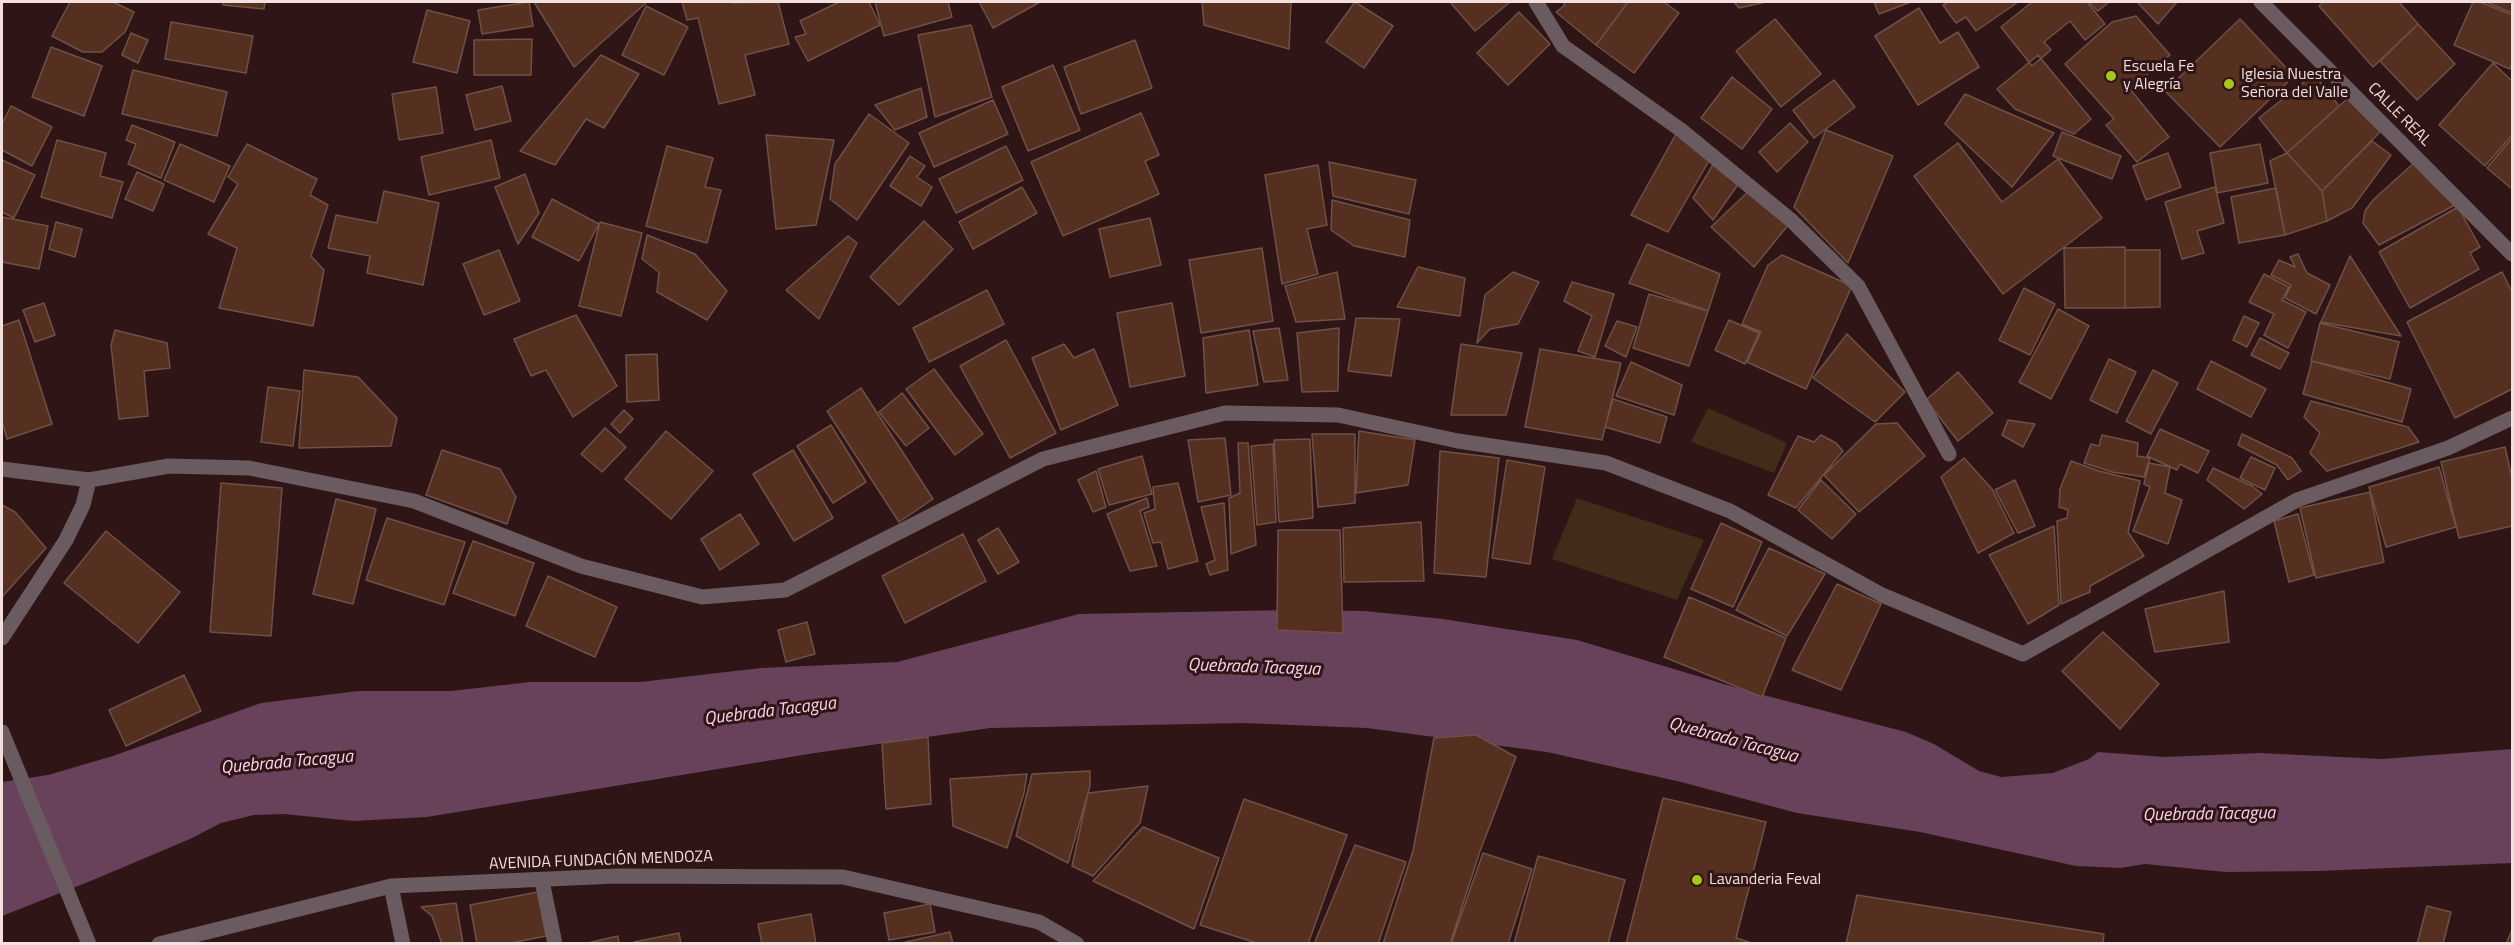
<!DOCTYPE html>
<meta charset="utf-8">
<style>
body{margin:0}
#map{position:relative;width:2514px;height:945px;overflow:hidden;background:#2f1515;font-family:"Titillium Web",sans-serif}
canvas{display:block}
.frame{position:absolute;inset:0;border:3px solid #f2dfde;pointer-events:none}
</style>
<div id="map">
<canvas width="2514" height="945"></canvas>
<div class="frame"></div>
</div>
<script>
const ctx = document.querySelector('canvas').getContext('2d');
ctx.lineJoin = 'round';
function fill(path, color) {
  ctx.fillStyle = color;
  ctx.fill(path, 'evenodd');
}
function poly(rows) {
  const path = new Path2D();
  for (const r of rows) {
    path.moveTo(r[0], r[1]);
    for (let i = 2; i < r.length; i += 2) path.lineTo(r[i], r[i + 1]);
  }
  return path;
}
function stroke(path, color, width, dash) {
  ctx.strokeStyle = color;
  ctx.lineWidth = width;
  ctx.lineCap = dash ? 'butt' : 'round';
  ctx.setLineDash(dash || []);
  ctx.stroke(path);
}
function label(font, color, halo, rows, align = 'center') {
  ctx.font = font + ' "Titillium Web",sans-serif';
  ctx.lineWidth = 6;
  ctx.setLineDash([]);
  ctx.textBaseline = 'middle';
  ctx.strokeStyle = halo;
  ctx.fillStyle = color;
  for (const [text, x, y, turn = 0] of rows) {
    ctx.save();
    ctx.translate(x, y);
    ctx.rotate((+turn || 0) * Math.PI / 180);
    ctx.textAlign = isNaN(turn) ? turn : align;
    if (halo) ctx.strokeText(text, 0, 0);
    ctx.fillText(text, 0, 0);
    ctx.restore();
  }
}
const green = poly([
 [1708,408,1787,443,1774,473,1691,442],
 [1577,498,1704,540,1677,600,1552,559]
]);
const water = poly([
 [1291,610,1365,611,1443,619,1577,640,1744,690,1906,732,1934,744,1979,771,2001,777,2053,773,2089,759,2098,752,2165,757,2260,753,2381,759,2512,749,2512,863,2318,871,2225,872,2145,864,2121,868,2076,866,1920,832,1797,813,1681,782,1547,752,1367,728,1243,723,990,728,815,753,427,817,353,821,284,814,254,815,221,823,190,839,93,880,2,916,2,782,48,775,113,756,261,703,358,691,451,691,530,682,640,682,761,668,897,662,1079,614]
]);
const building = poly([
 [70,2,113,2,134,12,125,32,102,52,83,52,52,36,70,2],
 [223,2,265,2,264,9,223,5,223,2],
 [529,2,533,26,482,34,478,10,529,2],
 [534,2,647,2,574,67,534,2],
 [682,2,732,2,732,3,778,2,789,44,745,55,755,95,719,104,698,18,687,20,682,2],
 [839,2,869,2,880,25,808,61,795,37,806,34,800,21,839,2],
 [875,2,948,2,952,17,884,36,875,2],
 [979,2,1040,2,993,28,979,2],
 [1202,2,1291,2,1289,49,1204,25,1202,2],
 [1355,2,1393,26,1364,68,1326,42,1355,2],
 [1450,2,1510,2,1475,31,1450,2],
 [1563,2,1628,2,1596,45,1556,12,1565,5,1563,2],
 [1628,2,1664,2,1679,13,1634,73,1596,45,1628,2],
 [1734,2,1766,2,1739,8,1734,2],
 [1874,2,1911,2,1879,14,1874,2],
 [1949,2,2018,2,1976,31,1966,17,1956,23,1943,5,1949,2],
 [2032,2,2087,2,2105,24,2085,40,2070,21,2044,42,2051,50,2032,66,2001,27,2032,2],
 [2089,2,2109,2,2098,11,2089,2],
 [2137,2,2177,2,2158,24,2137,2],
 [2324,2,2399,2,2418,24,2373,67,2319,6,2324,2],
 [2473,2,2480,2,2512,15,2512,63,2510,69,2454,45,2473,2],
 [2486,2,2512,2,2512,13,2486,2],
 [646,6,688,27,664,75,622,55,646,6],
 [1919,8,1940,43,1958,32,1979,67,1918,105,1875,36,1919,8],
 [427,10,470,21,457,73,413,62,427,10],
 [1519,12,1550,44,1508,85,1477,53,1519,12],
 [2136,16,2170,55,2130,89,2169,137,2137,162,2106,125,2114,119,2065,64,2112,22,2136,16],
 [1775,19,1821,74,1781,107,1736,51,1775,19],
 [2240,19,2294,76,2220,147,2165,91,2240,19],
 [171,22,253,36,246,73,165,59,171,22],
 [2418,24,2455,64,2417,100,2380,61,2418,24],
 [971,25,992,97,935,117,918,35,971,25],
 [131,33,148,40,138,63,122,55,131,33],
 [532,39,531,75,474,75,474,40,532,39],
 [1135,40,1152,88,1081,114,1064,67,1135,40],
 [51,47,102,66,84,116,32,97,51,47],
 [601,55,639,74,604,128,586,119,555,165,520,151,601,55],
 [2038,55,2091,119,2074,134,2015,109,1997,89,2038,55],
 [2493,63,2512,81,2512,135,2485,166,2439,125,2493,63],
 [1053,65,1080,130,1028,151,1002,87,1053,65],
 [133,70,227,92,217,136,122,114,133,70],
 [2314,74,2339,106,2287,153,2259,118,2314,74],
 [1732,77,1772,109,1742,149,1701,118,1732,77],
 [1834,80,1855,107,1814,138,1793,110,1834,80],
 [502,86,511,121,475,130,466,95,502,86],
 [436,87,443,133,399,140,392,94,436,87],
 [921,88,927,117,895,130,875,105,921,88],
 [1965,94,2054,133,2012,187,1945,124,1965,94],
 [2347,99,2380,132,2322,191,2287,153,2347,99],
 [993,100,1008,134,934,167,919,133,993,100],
 [11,106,52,127,32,166,2,150,2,124,11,106],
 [1141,113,1159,155,1145,161,1159,194,1063,236,1031,162,1141,113],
 [869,114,909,143,857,220,830,199,835,164,869,114],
 [1790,123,1808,142,1777,172,1759,152,1790,123],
 [132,125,175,142,161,178,128,164,136,144,126,140,132,125],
 [1826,130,1893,156,1848,263,1794,207,1826,130],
 [2062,132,2121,156,2112,179,2053,156,2062,132],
 [1676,134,1710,159,1668,232,1631,215,1676,134],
 [766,135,834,140,816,225,776,229,766,135],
 [2512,138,2512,189,2487,168,2512,138],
 [57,140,106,153,100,176,123,182,112,218,41,197,57,140],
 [491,140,500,178,429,195,421,157,491,140],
 [2372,141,2391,155,2352,208,2327,221,2322,191,2372,141],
 [1958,143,2002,202,2058,159,2102,218,2003,294,1914,176,1958,143],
 [180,144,230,166,214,202,164,180,180,144],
 [247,144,317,179,310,195,328,205,311,256,324,270,313,326,219,308,237,248,208,234,238,184,228,177,247,144],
 [2260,144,2268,183,2217,193,2210,153,2260,144],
 [667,146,713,158,705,187,721,190,707,243,646,226,667,146],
 [1006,146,1023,180,956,213,939,179,1006,146],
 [2168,153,2181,187,2146,200,2133,166,2168,153],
 [2287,153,2322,191,2327,221,2285,235,2270,161,2287,153],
 [910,156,925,166,917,177,932,187,921,206,890,186,910,156],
 [2,160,35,175,14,218,2,212,2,160],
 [1329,162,1416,180,1409,214,1333,196,1329,162],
 [1714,163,1739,183,1713,220,1693,198,1714,163],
 [2414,163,2455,205,2379,245,2363,223,2365,211,2374,199,2414,163],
 [1318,165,1327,225,1307,229,1318,274,1282,284,1265,175,1318,165],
 [137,172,164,184,153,211,125,199,137,172],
 [525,174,539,213,518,244,495,187,525,174],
 [1022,187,1037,213,973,249,959,222,1022,187],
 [2215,187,2224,223,2197,231,2204,253,2182,259,2165,202,2215,187],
 [2276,188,2285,235,2239,243,2231,197,2276,188],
 [1750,190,1789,224,1754,267,1711,227,1750,190],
 [384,191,439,203,423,285,367,273,370,256,328,248,336,215,377,223,384,191],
 [552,199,599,224,579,261,532,237,552,199],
 [1332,200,1410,220,1405,257,1354,246,1331,230,1332,200],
 [2458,207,2480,247,2470,253,2479,269,2410,308,2379,252,2458,207],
 [2,217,48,226,39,269,2,262,2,217],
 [1150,218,1161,265,1110,277,1099,229,1150,218],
 [924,221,953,249,899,305,870,277,924,221],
 [56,222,82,229,75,257,49,249,56,222],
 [600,222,642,233,621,316,579,306,600,222],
 [647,235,695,254,727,291,707,320,657,292,659,272,642,259,647,235],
 [848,236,857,243,819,319,786,290,848,236],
 [1647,244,1720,274,1708,311,1629,283,1647,244],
 [2125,247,2125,308,2065,308,2064,248,2125,247],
 [1262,248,1273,321,1201,333,1189,260,1262,248],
 [499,250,520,301,484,315,463,264,499,250],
 [2125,250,2160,250,2160,307,2125,308,2125,250],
 [2298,254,2307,273,2330,285,2316,314,2285,298,2291,285,2271,275,2279,260,2295,267,2290,257,2298,254],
 [1782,255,1852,286,1806,389,1747,362,1761,332,1742,324,1768,265,1782,255],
 [2350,256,2401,336,2321,322,2350,256],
 [1418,267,1465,278,1460,316,1397,307,1418,267],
 [1337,272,1345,319,1296,322,1285,286,1337,272],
 [1513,272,1539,282,1518,324,1490,329,1477,343,1485,295,1513,272],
 [2502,272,2512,292,2512,389,2455,418,2407,322,2502,272],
 [2264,274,2289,287,2282,300,2306,312,2288,348,2264,335,2274,314,2249,302,2264,274],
 [1572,282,1614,294,1595,357,1578,351,1592,316,1564,301,1572,282],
 [2024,288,2055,304,2030,355,1999,340,2024,288],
 [987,290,1004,324,929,362,913,328,987,290],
 [1649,294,1708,311,1689,366,1633,348,1649,294],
 [44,303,55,335,35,342,23,310,44,303],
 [1172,303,1185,376,1130,387,1117,313,1172,303],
 [2058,309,2089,326,2051,399,2019,382,2058,309],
 [576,315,617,386,573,417,546,370,531,376,514,339,576,315],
 [2244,316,2259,323,2247,347,2233,340,2244,316],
 [1356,318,1400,319,1391,376,1348,371,1356,318],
 [19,320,52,424,7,439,2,421,2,326,19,320],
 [1729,320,1759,333,1745,364,1715,350,1729,320],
 [1617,321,1637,327,1626,357,1605,346,1617,321],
 [2320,323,2399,342,2390,379,2311,361,2320,323],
 [1279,328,1288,380,1264,382,1253,331,1279,328],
 [1339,328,1338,391,1302,392,1297,333,1339,328],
 [115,330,167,343,170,368,144,371,148,416,119,419,111,345,115,330],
 [1249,330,1258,385,1206,393,1203,338,1249,330],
 [1847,334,1905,392,1875,422,1813,378,1847,334],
 [2260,338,2289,353,2280,369,2251,355,2260,338],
 [1006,340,1056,433,1010,458,960,366,1006,340],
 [1064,344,1074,358,1094,349,1118,405,1061,430,1032,358,1064,344],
 [1461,344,1522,353,1506,415,1451,415,1461,344],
 [1540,349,1621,363,1602,440,1525,427,1540,349],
 [657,354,659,400,627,402,626,355,657,354],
 [2109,359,2136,372,2117,413,2090,400,2109,359],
 [2211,361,2266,389,2251,417,2197,389,2211,361],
 [2312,361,2411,389,2402,422,2303,394,2312,361],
 [1631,362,1682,385,1674,415,1616,396,1631,362],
 [934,369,983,434,955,455,906,389,934,369],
 [304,370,358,377,397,418,391,446,299,448,304,370],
 [2153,370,2178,383,2151,434,2126,421,2153,370],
 [1958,372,1993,413,1958,441,1926,400,1958,372],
 [268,387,300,391,293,446,261,442,268,387],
 [861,388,933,499,899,522,827,411,861,388],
 [902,393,929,428,906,446,879,412,902,393],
 [1613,399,1667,417,1660,443,1605,427,1613,399],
 [2311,401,2408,427,2419,442,2327,471,2310,453,2320,433,2304,417,2311,401],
 [624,410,633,419,620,433,611,424,624,410],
 [2008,420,2035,424,2023,447,2002,435,2008,420],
 [1897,423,1925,456,1859,512,1824,475,1876,424,1897,423],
 [831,425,866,482,833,503,797,446,831,425],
 [605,428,626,447,602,472,581,454,605,428],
 [2160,429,2209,451,2198,473,2180,464,2177,470,2147,456,2160,429],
 [666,431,713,471,671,519,625,479,666,431],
 [1359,431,1415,440,1408,485,1356,493,1359,431],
 [1312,434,1355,434,1355,503,1318,507,1312,434],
 [2242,434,2292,458,2301,471,2288,480,2277,465,2238,445,2242,434],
 [1821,435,1836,443,1843,451,1796,508,1768,495,1798,436,1814,442,1821,435],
 [2102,435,2138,443,2137,456,2150,458,2144,477,2112,472,2084,463,2091,444,2099,446,2102,435],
 [1225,438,1231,495,1198,502,1188,440,1225,438],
 [1310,439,1313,518,1279,522,1274,440,1310,439],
 [1238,443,1248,443,1256,545,1231,554,1229,498,1240,493,1238,443],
 [1273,444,1276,522,1257,525,1251,446,1273,444],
 [2505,447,2512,478,2512,526,2459,538,2441,462,2505,447],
 [442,450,500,469,516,497,507,524,426,495,442,450],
 [793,450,833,518,794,541,753,474,793,450],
 [1440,451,1499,458,1486,577,1434,573,1440,451],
 [1142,456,1152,494,1109,505,1098,469,1142,456],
 [2251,457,2275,468,2265,490,2240,478,2251,457],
 [1964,458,1992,489,2014,533,1978,553,1941,477,1964,458],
 [1507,460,1545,467,1530,564,1492,558,1507,460],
 [2071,461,2099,471,2140,481,2128,532,2144,556,2090,586,2090,592,2061,604,2057,521,2067,518,2068,510,2059,507,2060,489,2071,461],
 [2149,463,2170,467,2165,493,2182,500,2168,544,2133,531,2150,487,2144,484,2149,463],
 [2439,467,2456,527,2386,547,2369,487,2439,467],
 [2213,468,2252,486,2262,494,2244,509,2207,480,2213,468],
 [1096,471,1106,507,1093,512,1078,480,1096,471],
 [1821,480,1856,514,1832,539,1798,510,1821,480],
 [2015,480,2035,526,2018,533,1995,490,2015,480],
 [221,483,282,488,271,636,210,632,221,483],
 [1178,483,1198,561,1168,569,1161,542,1153,543,1144,513,1155,509,1153,487,1178,483],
 [2370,492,2384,562,2316,578,2300,508,2370,492],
 [1147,498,1149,507,1140,511,1157,566,1130,571,1107,514,1147,498],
 [336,499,376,509,353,604,313,594,336,499],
 [1224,503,1228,570,1210,575,1206,564,1215,560,1201,507,1224,503],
 [2,505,15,512,46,548,2,597,2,505],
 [740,514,759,544,720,570,701,539,740,514],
 [2298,514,2314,575,2289,582,2274,521,2298,514],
 [387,518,465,542,444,605,366,580,387,518],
 [1421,522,1424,581,1344,582,1343,528,1421,522],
 [1721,523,1762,542,1733,607,1691,589,1721,523],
 [2054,526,2059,605,2028,624,1989,555,2054,526],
 [998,528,1019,562,998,574,978,540,998,528],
 [1278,530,1340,530,1343,633,1277,630,1278,530],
 [106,531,180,592,138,643,64,583,106,531],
 [963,534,986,581,905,623,882,576,963,534],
 [473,541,534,563,515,616,453,593,473,541],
 [1769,548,1825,574,1787,636,1736,610,1769,548],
 [548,576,617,607,595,657,526,626,548,576],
 [1837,584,1881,604,1841,690,1792,670,1837,584],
 [2224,591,2229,642,2155,652,2145,609,2224,591],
 [1689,597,1786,638,1762,697,1664,657,1689,597],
 [807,622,815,654,786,662,778,630,807,622],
 [2103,632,2159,684,2120,729,2062,671,2103,632],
 [184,675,201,711,126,746,109,710,184,675],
 [1476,735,1516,757,1480,851,1450,944,1383,944,1413,851,1434,738,1476,735],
 [928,737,931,804,886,809,882,743,928,737],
 [1090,771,1090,786,1068,863,1016,836,1032,774,1090,771],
 [1027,774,1024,793,1007,848,953,826,950,779,1027,774],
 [1148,786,1140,823,1093,876,1072,866,1088,793,1148,786],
 [1663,798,1766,822,1736,938,1755,944,1626,944,1663,798],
 [1244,799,1347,835,1308,944,1260,944,1200,925,1244,799],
 [1143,827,1219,858,1194,929,1093,881,1143,827],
 [1355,845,1406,862,1378,944,1314,944,1355,845],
 [1483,853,1532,869,1508,944,1451,944,1483,853],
 [1538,856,1625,880,1608,944,1514,944,1538,856],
 [538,892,546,936,506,944,477,944,470,905,538,892],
 [1857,895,2104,934,2103,944,1846,944,1857,895],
 [456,903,463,944,442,944,432,916,421,907,456,903],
 [930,904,935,932,889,940,884,913,930,904],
 [2427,906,2451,912,2443,944,2417,944,2427,906],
 [811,914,816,944,762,944,758,924,811,914],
 [2512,930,2512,944,2506,944,2512,930],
 [950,932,953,944,897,944,950,932],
 [679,933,681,944,634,944,634,942,679,933],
 [618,936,619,944,583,944,618,936]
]);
const lane = poly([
 [542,881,555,944]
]);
const street = poly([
 [1536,2,1563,46,1681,130,1792,221,1858,286,1949,454],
 [2261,2,2512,254],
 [2,469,89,480],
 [2,638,66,540,83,505,89,480,169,466,249,468,414,501,581,566,702,597,785,590,1043,459,1225,413,1338,415,1458,441,1606,463,1730,511,1882,595,2023,654,2297,500,2448,448,2512,418],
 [2,732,89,944],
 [391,886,403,944],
 [159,944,391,886,616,876,843,877,1039,922,1077,944]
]);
const markers = [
 [2111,76,6,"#a8c71d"],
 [2229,84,6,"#a8c71d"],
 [1697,880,6,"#a8c71d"]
];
const poiNames = [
 ["Escuela Fe",2123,67],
 ["y Alegría",2123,85],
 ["Iglesia Nuestra",2241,75],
 ["Señora del Valle",2241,93],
 ["Lavanderia Feval",1709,880]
];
const streetNames = [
 ["CALLE REAL",2399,115,45],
 ["AVENIDA FUNDACIÓN MENDOZA",601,861,-2]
];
const waterNames = [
 ["Quebrada Tacagua",1254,668,2],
 ["Quebrada Tacagua",770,712,-7],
 ["Quebrada Tacagua",1733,741,15],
 ["Quebrada Tacagua",287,763,-5],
 ["Quebrada Tacagua",2209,815,-1]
];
fill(green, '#412b19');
fill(water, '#67425a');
fill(building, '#552f20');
stroke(building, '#6e5147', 1.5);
stroke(lane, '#695b5f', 15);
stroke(street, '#695b5f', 15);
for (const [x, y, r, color] of markers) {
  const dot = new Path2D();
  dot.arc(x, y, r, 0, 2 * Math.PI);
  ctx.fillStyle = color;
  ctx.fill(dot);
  stroke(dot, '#2f1515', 2);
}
label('16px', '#f2dfde', '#2f1515', poiNames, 'left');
label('16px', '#f2dfde', '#2f1515', streetNames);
label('italic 18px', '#fad2eb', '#2f1515', waterNames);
</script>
